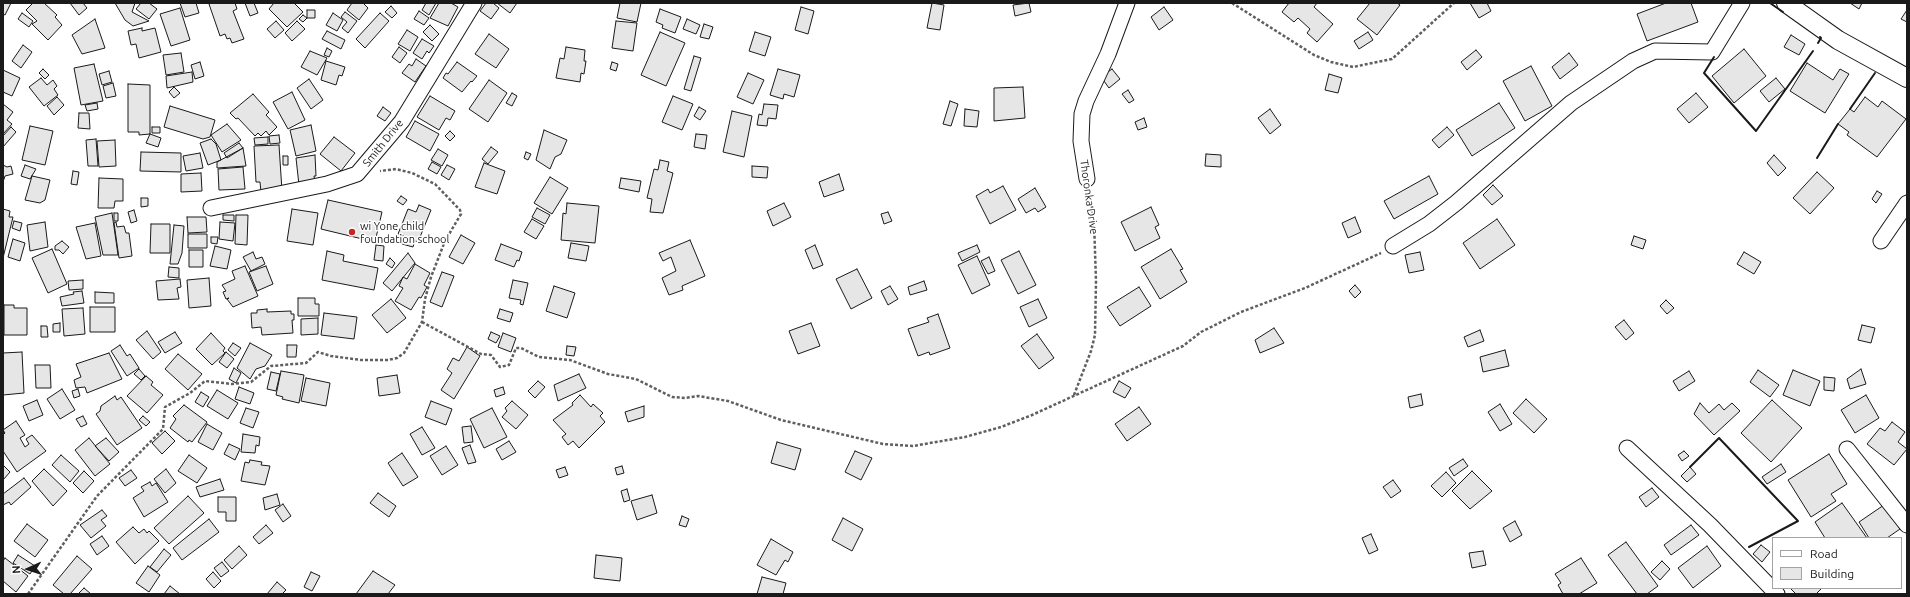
<!DOCTYPE html>
<style>
body{margin:0}
#map{position:relative;width:1910px;height:597px;overflow:hidden;background:#fff;font-family:Ubuntu,sans-serif}
canvas{display:block}
.frame{position:absolute;inset:0;border:4px solid #1a1a1a;pointer-events:none}
.legend{position:absolute;left:1772px;top:537px;width:130px;height:52px;box-sizing:border-box;background:#fff;border:1px solid #a3a3a3;margin:0;padding:5px 7px;list-style:none;font-size:12px;color:#1a1a1a}
.legend li{display:flex;align-items:center;gap:8px;height:20px}
.legend b{width:20px;border:1px solid #a3a3a3}
.north{position:absolute;left:8px;top:549px;width:40px;height:40px;-webkit-text-stroke:3px #fff;paint-order:stroke;rotate:267deg;font-size:11px;font-weight:700;line-height:16px;text-align:center;color:#1a1a1a}
.north::after{content:'';display:block;margin:auto;width:14px;height:18px;background:#1a1a1a;clip-path:polygon(50% 0,100% 100%,50% 72%,0 100%)}
</style>
<div id="map">
<canvas width="1910" height="597"></canvas>
<div class="frame"></div>
<ul class="legend">
<li><b style="height:5px;background:#fff"></b>Road</li>
<li><b style="height:11px;background:#e6e6e6"></b>Building</li>
</ul>
<div class="north">N</div>
</div>
<script>
const ctx = document.querySelector('canvas').getContext('2d');
ctx.lineJoin = 'round';
function fill(path, color) {
  ctx.fillStyle = color;
  ctx.fill(path, 'evenodd');
}
function poly(rows) {
  const path = new Path2D();
  for (const r of rows) {
    path.moveTo(r[0], r[1]);
    for (let i = 2; i < r.length; i += 2) path.lineTo(r[i], r[i + 1]);
  }
  return path;
}
function stroke(path, color, width, dash) {
  ctx.strokeStyle = color;
  ctx.lineWidth = width;
  ctx.lineCap = dash ? 'butt' : 'round';
  ctx.setLineDash(dash || []);
  ctx.stroke(path);
}
function label(font, color, halo, rows, align = 'center') {
  ctx.font = font + ' Ubuntu,sans-serif';
  ctx.lineWidth = 3;
  ctx.setLineDash([]);
  ctx.textBaseline = 'middle';
  ctx.strokeStyle = halo;
  ctx.fillStyle = color;
  for (const [text, x, y, turn = 0] of rows) {
    ctx.save();
    ctx.translate(x, y);
    ctx.rotate((+turn || 0) * Math.PI / 180);
    ctx.textAlign = isNaN(turn) ? turn : align;
    if (halo) ctx.strokeText(text, 0, 0);
    ctx.fillText(text, 0, 0);
    ctx.restore();
  }
}
const building = poly([
 [3,3,11,3,5,15,3,14,3,3],
 [33,3,44,3,57,15,55,17,62,25,48,40,32,24,37,21,26,10,33,3],
 [70,3,83,3,87,8,79,15,70,3],
 [115,3,135,3,132,12,149,21,133,26,125,20,115,3],
 [141,3,149,3,157,9,149,19,136,9,141,3],
 [180,3,196,3,199,13,185,17,180,3],
 [211,3,235,3,237,9,233,11,244,39,232,43,230,38,227,39,225,34,220,36,209,4,211,3],
 [245,3,254,3,258,13,250,16,245,3],
 [274,3,294,3,303,12,287,27,269,9,274,3],
 [352,3,363,3,368,8,359,20,347,10,352,3],
 [426,3,436,3,429,15,422,10,426,3],
 [439,3,451,3,458,7,448,26,430,18,439,3],
 [486,3,493,3,499,8,491,19,480,11,486,3],
 [497,3,517,3,510,13,497,3],
 [620,3,641,3,637,22,617,18,620,3],
 [932,3,944,5,940,30,927,28,932,3],
 [1029,3,1031,12,1015,16,1013,5,1029,3],
 [1289,3,1317,3,1314,7,1333,24,1317,42,1307,33,1310,29,1298,18,1294,22,1282,12,1289,3],
 [1370,3,1397,3,1400,5,1377,35,1357,19,1370,3],
 [1470,3,1487,3,1491,11,1479,18,1470,3],
 [1666,3,1691,3,1698,22,1647,41,1637,14,1666,3],
 [1850,3,1862,3,1859,9,1850,3],
 [391,6,397,13,392,18,385,12,391,6],
 [801,7,814,11,808,34,795,30,801,7],
 [1164,7,1173,20,1159,30,1151,17,1164,7],
 [180,8,190,40,171,46,160,14,180,8],
 [660,9,681,17,675,33,662,28,663,25,656,22,660,9],
 [307,10,315,10,315,18,307,18,307,10],
 [1907,10,1907,22,1901,19,1907,10],
 [419,11,429,18,424,25,414,19,419,11],
 [345,12,357,21,348,33,342,28,347,22,341,17,345,12],
 [22,13,33,21,29,27,18,19,22,13],
 [333,13,343,20,337,31,326,25,333,13],
 [380,13,389,21,365,48,356,39,380,13],
 [303,15,307,18,303,22,299,19,303,15],
 [95,19,105,48,82,54,72,35,95,19],
 [687,19,700,25,696,34,683,29,687,19],
 [276,21,284,30,275,38,267,29,276,21],
 [297,21,305,29,292,41,285,33,297,21],
 [616,21,637,23,633,51,612,48,616,21],
 [704,24,713,27,709,39,700,37,704,24],
 [430,25,439,34,432,41,423,32,430,25],
 [142,28,142,31,155,28,161,52,139,58,136,44,131,45,128,31,142,28],
 [407,30,418,37,410,51,398,44,407,30],
 [327,31,345,40,341,49,322,39,327,31],
 [660,32,685,43,666,86,641,75,660,32],
 [755,32,771,37,765,56,749,51,755,32],
 [1368,32,1373,40,1359,49,1354,41,1368,32],
 [489,34,509,49,496,68,475,54,489,34],
 [1791,35,1805,44,1799,55,1784,47,1791,35],
 [422,39,434,46,429,53,427,51,422,59,413,53,422,39],
 [23,45,32,52,21,68,12,61,23,45],
 [399,47,407,53,400,63,392,57,399,47],
 [566,47,585,50,584,61,586,61,584,74,581,73,580,82,556,78,560,58,564,59,566,47],
 [327,48,332,51,329,57,324,55,327,48],
 [1744,49,1766,76,1734,103,1712,76,1744,49],
 [1476,50,1482,57,1467,70,1461,62,1476,50],
 [310,51,327,58,317,75,301,67,310,51],
 [181,53,184,72,166,75,163,55,181,53],
 [1569,53,1578,65,1560,79,1552,67,1569,53],
 [694,56,701,58,691,91,684,89,694,56],
 [416,59,426,66,415,82,402,73,409,64,412,66,416,59],
 [326,61,345,67,342,76,339,75,336,85,321,80,326,61],
 [200,62,204,76,195,79,191,65,200,62],
 [457,62,477,76,472,82,471,81,462,92,443,78,446,73,448,74,457,62],
 [612,62,618,64,616,71,610,69,612,62],
 [1807,63,1833,80,1840,69,1849,74,1825,113,1790,91,1807,63],
 [94,64,103,101,81,105,74,68,94,64],
 [1531,66,1552,106,1525,121,1503,81,1531,66],
 [43,69,49,75,45,79,39,73,43,69],
 [778,69,800,75,794,97,784,94,783,99,770,95,778,69],
 [1112,69,1120,79,1109,88,1101,77,1112,69],
 [3,70,20,78,12,96,3,92,3,70],
 [109,71,112,82,102,85,99,74,109,71],
 [192,72,193,82,167,88,166,76,192,72],
 [748,73,764,80,753,104,737,97,748,73],
 [1329,74,1342,78,1338,93,1325,90,1329,74],
 [41,78,47,85,53,80,57,86,54,89,58,95,44,106,29,87,41,78],
 [1776,78,1785,89,1769,102,1760,91,1776,78],
 [309,79,323,100,311,109,297,88,309,79],
 [489,80,507,93,488,122,469,109,489,80],
 [113,83,116,96,106,98,103,86,113,83],
 [128,84,150,85,150,134,139,135,139,132,128,132,128,84],
 [174,87,180,93,174,98,169,92,174,87],
 [1023,87,1025,118,994,121,994,88,1023,87],
 [1128,90,1134,100,1129,103,1122,94,1128,90],
 [292,92,305,120,288,129,273,102,292,92],
 [512,93,517,96,512,106,506,103,512,93],
 [1696,93,1708,107,1689,123,1677,109,1696,93],
 [253,94,269,112,266,115,277,127,269,135,266,131,261,136,258,133,255,136,238,118,236,119,230,113,253,94],
 [430,96,455,111,450,120,446,118,439,130,417,117,430,96],
 [673,96,693,104,682,130,662,122,673,96],
 [57,97,64,105,54,115,47,106,57,97],
 [1865,97,1878,107,1882,101,1906,119,1877,157,1847,135,1849,132,1838,124,1850,109,1854,112,1865,97],
 [950,101,958,104,951,126,943,124,950,101],
 [97,103,98,109,87,111,85,105,97,103],
 [1499,103,1515,128,1472,156,1456,130,1499,103],
 [3,104,13,112,7,120,12,124,3,134,3,104],
 [764,104,778,105,776,119,768,118,767,126,757,125,759,114,762,115,764,104],
 [170,106,215,120,210,137,203,139,164,127,170,106],
 [383,107,391,113,385,121,377,116,383,107],
 [699,107,706,111,700,120,694,116,699,107],
 [965,109,979,111,977,127,964,126,965,109],
 [1270,109,1281,125,1270,134,1258,118,1270,109],
 [732,111,752,116,744,157,723,152,732,111],
 [79,113,89,113,90,129,78,128,79,113],
 [1144,118,1147,127,1138,130,1135,122,1144,118],
 [415,121,439,134,430,151,406,137,415,121],
 [227,124,241,140,222,152,211,135,227,124],
 [311,125,316,151,296,156,290,130,311,125],
 [30,126,53,131,45,165,22,160,30,126],
 [11,127,16,132,3,147,3,136,11,127],
 [152,127,160,127,160,133,152,133,152,127],
 [1447,127,1454,135,1439,148,1432,140,1447,127],
 [544,130,567,140,561,154,555,157,550,169,536,160,544,130],
 [450,131,455,136,450,141,445,136,450,131],
 [150,134,161,138,158,147,146,143,150,134],
 [696,134,707,135,705,149,694,147,696,134],
 [279,135,280,143,270,144,269,136,279,135],
 [268,137,268,144,255,145,254,138,268,137],
 [334,137,355,153,341,171,320,154,334,137],
 [96,139,98,166,88,166,86,140,96,139],
 [211,139,216,144,221,160,208,165,200,143,211,139],
 [115,140,116,166,99,167,97,141,115,140],
 [239,143,243,148,227,158,224,153,239,143],
 [279,145,282,191,261,192,260,182,256,182,254,146,279,145],
 [491,147,498,152,488,164,482,159,491,147],
 [243,148,246,166,217,168,217,162,243,148],
 [438,149,448,155,442,166,431,160,438,149],
 [141,152,181,153,181,172,140,171,141,152],
 [526,152,531,154,528,160,524,158,526,152],
 [200,153,203,168,186,171,183,156,200,153],
 [1206,154,1221,155,1221,167,1205,166,1206,154],
 [315,155,316,176,314,176,315,182,299,185,296,158,315,155],
 [1774,155,1786,168,1778,176,1767,163,1774,155],
 [283,156,288,156,288,165,283,165,283,156],
 [660,160,669,162,667,171,673,173,663,213,650,212,652,199,647,198,654,169,658,170,660,160],
 [432,162,441,167,437,174,428,169,432,162],
 [484,163,505,171,497,194,475,187,484,163],
 [3,165,7,167,11,166,13,174,5,176,3,182,3,165],
 [25,165,36,169,30,179,21,176,25,165],
 [447,165,455,169,449,180,441,175,447,165],
 [752,166,768,167,767,178,752,177,752,166],
 [243,167,245,189,219,190,218,169,243,167],
 [73,171,79,172,77,185,71,184,73,171],
 [1817,172,1834,188,1810,214,1793,198,1817,172],
 [201,173,202,191,181,192,181,174,201,173],
 [839,174,844,190,824,197,819,182,839,174],
 [32,176,50,180,45,200,40,203,25,200,32,176],
 [1429,176,1438,194,1394,219,1384,201,1429,176],
 [550,177,568,188,552,214,534,203,550,177],
 [99,178,123,179,123,201,115,201,114,208,98,208,99,178],
 [621,178,641,181,639,192,619,188,621,178],
 [1493,185,1503,196,1492,205,1483,195,1493,185],
 [1003,186,1016,210,990,224,976,196,988,189,990,193,1003,186],
 [1035,188,1046,207,1038,212,1035,208,1026,213,1018,199,1035,188],
 [1877,191,1882,194,1876,203,1872,199,1877,191],
 [401,196,407,200,403,205,397,201,401,196],
 [141,198,148,198,148,206,141,207,141,198],
 [328,200,382,212,375,242,321,229,328,200],
 [567,203,599,206,595,243,561,240,563,213,566,214,567,203],
 [784,203,791,217,773,226,767,211,784,203],
 [419,205,431,210,418,242,398,234,408,209,416,212,419,205],
 [1151,207,1159,225,1155,227,1160,238,1135,251,1121,222,1151,207],
 [537,208,550,215,545,224,532,217,537,208],
 [3,209,10,211,9,217,13,217,3,258,3,209],
 [292,209,318,213,313,245,287,241,292,209],
 [134,210,137,221,131,223,128,212,134,210],
 [888,212,892,221,884,224,881,214,888,212],
 [112,213,118,255,103,255,95,217,112,213],
 [114,213,118,213,118,221,114,221,114,213],
 [223,215,234,215,234,221,223,220,223,215],
 [236,215,248,215,247,245,235,244,236,215],
 [187,217,206,217,207,232,188,233,187,217],
 [1355,217,1361,232,1348,238,1342,223,1355,217],
 [532,219,544,226,536,239,524,232,532,219],
 [1497,219,1515,245,1480,269,1463,243,1497,219],
 [14,221,22,223,20,231,12,228,14,221],
 [45,222,48,247,30,251,27,225,45,222],
 [116,222,117,227,124,226,126,233,129,233,132,256,119,258,114,223,116,222],
 [220,222,235,223,233,241,219,239,220,222],
 [95,223,101,256,86,259,76,227,95,223],
 [151,224,170,224,170,253,150,253,151,224],
 [174,225,184,226,182,253,178,264,170,264,174,225],
 [188,234,207,234,207,248,188,248,188,234],
 [461,235,475,243,463,264,449,257,461,235],
 [1634,236,1646,240,1643,249,1631,245,1634,236],
 [211,237,218,237,217,244,211,243,211,237],
 [404,237,415,241,413,247,402,244,404,237],
 [13,239,25,243,20,261,8,257,13,239],
 [690,240,705,276,682,286,683,290,669,295,662,278,676,271,671,257,663,261,659,253,690,240],
 [62,241,69,247,63,254,59,250,55,250,55,246,62,241],
 [571,243,589,246,586,261,568,258,571,243],
 [501,244,522,252,519,261,517,260,514,267,495,260,501,244],
 [376,245,384,246,383,261,374,260,376,245],
 [815,245,823,265,813,269,805,250,815,245],
 [977,245,980,252,962,261,958,253,977,245],
 [215,246,231,250,227,269,210,266,215,246],
 [52,249,67,284,48,293,32,258,52,249],
 [1171,249,1183,269,1180,270,1187,282,1160,299,1141,267,1171,249],
 [189,250,203,250,203,267,189,267,189,250],
 [327,251,344,255,343,261,378,268,374,290,322,280,327,251],
 [1019,251,1036,285,1018,294,1001,260,1019,251],
 [253,252,256,259,262,257,265,264,251,271,243,257,253,252],
 [1420,252,1424,270,1409,273,1405,255,1420,252],
 [1744,252,1761,262,1754,274,1737,264,1744,252],
 [408,253,415,263,392,291,383,283,408,253],
 [977,256,990,285,972,294,958,265,977,256],
 [989,257,995,271,988,274,981,261,989,257],
 [390,258,395,263,392,268,386,264,390,258],
 [415,264,430,273,424,285,427,287,421,298,419,297,411,310,395,301,403,288,399,286,403,277,407,279,415,264],
 [245,266,258,296,233,307,227,299,229,298,226,299,223,292,226,291,222,285,235,279,232,271,245,266],
 [266,266,273,284,257,291,249,272,266,266],
 [169,267,179,268,179,278,168,277,169,267],
 [857,269,872,298,851,309,836,279,857,269],
 [442,272,454,276,442,307,430,302,442,272],
 [209,278,211,306,189,308,187,280,209,278],
 [180,279,181,287,177,288,179,299,158,300,156,281,180,279],
 [83,280,83,289,69,290,68,281,83,280],
 [513,280,528,283,523,305,520,304,521,300,509,298,513,280],
 [924,281,927,290,910,295,908,287,924,281],
 [1355,285,1361,292,1355,298,1349,291,1355,285],
 [554,286,575,293,567,318,546,311,554,286],
 [890,286,898,299,888,305,881,291,890,286],
 [1139,287,1151,306,1120,326,1107,307,1139,287],
 [82,291,84,303,62,306,60,297,74,294,73,292,82,291],
 [95,292,114,293,114,303,95,303,95,292],
 [298,298,315,298,315,304,319,304,319,316,298,316,298,298],
 [391,299,406,318,387,333,372,315,391,299],
 [1038,299,1047,318,1029,327,1020,307,1038,299],
 [1666,300,1674,308,1667,314,1660,306,1666,300],
 [4,305,14,305,14,308,27,308,27,335,4,335,4,305],
 [90,307,115,307,115,332,90,332,90,307],
 [83,308,85,334,64,336,62,309,83,308],
 [267,309,267,312,291,311,291,314,294,314,294,320,292,320,293,333,262,335,261,327,252,328,251,313,257,313,257,310,267,309],
 [500,309,513,313,510,322,497,318,500,309],
 [324,313,357,317,354,339,321,335,324,313],
 [938,314,950,348,930,355,929,352,918,356,908,329,929,322,927,318,938,314],
 [318,318,318,334,301,335,301,319,318,318],
 [1624,320,1634,333,1626,340,1615,327,1624,320],
 [60,323,60,332,53,332,53,324,60,323],
 [811,323,820,346,798,354,789,331,811,323],
 [1862,325,1875,328,1871,343,1858,340,1862,325],
 [41,326,47,326,48,337,41,337,41,326],
 [1274,328,1284,343,1260,353,1255,340,1274,328],
 [1480,330,1484,341,1468,347,1464,337,1480,330],
 [147,331,161,352,153,359,136,340,147,331],
 [175,332,182,343,165,353,158,342,175,332],
 [491,332,500,336,496,343,488,339,491,332],
 [211,333,225,348,223,351,225,353,212,365,196,349,211,333],
 [503,333,516,338,511,352,498,347,503,333],
 [1037,334,1054,358,1039,369,1021,346,1037,334],
 [233,343,241,348,235,356,228,350,233,343],
 [250,343,272,355,265,366,256,369,250,379,237,368,250,343],
 [120,345,127,356,130,354,139,368,127,376,111,351,120,345],
 [287,345,297,345,296,357,287,357,287,345],
 [567,346,576,347,574,356,566,355,567,346],
 [467,347,480,356,454,399,441,390,452,373,447,369,453,358,459,361,467,347],
 [1505,350,1509,366,1483,372,1480,357,1505,350],
 [22,352,24,393,3,395,3,353,22,352],
 [226,352,234,359,227,368,219,362,226,352],
 [109,353,122,379,87,393,85,387,76,388,74,380,81,377,76,364,109,353],
 [178,354,202,374,188,390,165,369,178,354],
 [35,365,50,365,51,388,36,388,35,365],
 [234,368,241,373,236,383,229,379,234,368],
 [139,369,145,376,141,380,134,374,139,369],
 [1861,369,1866,384,1850,389,1847,379,1861,369],
 [1758,370,1779,385,1770,397,1750,382,1758,370],
 [1793,370,1820,381,1810,406,1783,395,1793,370],
 [281,371,304,375,299,403,282,399,283,397,276,395,281,371],
 [1689,371,1695,381,1679,391,1673,381,1689,371],
 [271,372,280,374,276,391,267,389,271,372],
 [579,374,586,388,558,401,554,385,579,374],
 [397,375,400,393,379,396,377,378,397,375],
 [146,376,153,382,151,385,163,395,147,413,127,396,146,376],
 [1824,377,1835,378,1834,391,1824,390,1824,377],
 [306,378,330,383,326,406,301,401,306,378],
 [538,381,545,387,535,398,528,391,538,381],
 [1119,381,1131,388,1125,398,1113,392,1119,381],
 [239,387,254,393,250,404,235,399,239,387],
 [503,387,505,394,496,397,494,390,503,387],
 [62,389,75,410,60,419,47,399,62,389],
 [78,389,80,396,74,398,72,391,78,389],
 [217,390,238,403,228,419,207,406,217,390],
 [201,392,209,397,203,407,195,402,201,392],
 [1421,394,1423,405,1410,408,1408,397,1421,394],
 [580,395,591,407,593,404,603,413,600,416,605,422,579,448,573,441,568,445,562,437,566,434,553,420,573,405,572,403,580,395],
 [1866,395,1879,418,1855,433,1841,410,1866,395],
 [115,396,117,400,121,397,142,428,117,445,96,414,100,411,101,406,115,396],
 [1526,399,1547,419,1534,433,1513,413,1526,399],
 [37,400,43,415,29,421,23,406,37,400],
 [1772,400,1802,428,1771,462,1741,433,1772,400],
 [431,401,452,409,446,425,425,417,431,401],
 [512,401,528,415,516,429,502,417,507,411,505,408,512,401],
 [1700,403,1709,413,1719,404,1724,410,1732,403,1740,411,1714,435,1694,414,1700,403],
 [1500,404,1512,424,1500,431,1488,412,1500,404],
 [184,405,207,422,192,442,189,440,188,442,170,428,176,419,173,416,184,405],
 [644,406,644,417,628,422,625,412,644,406],
 [1139,407,1151,424,1127,441,1115,424,1139,407],
 [246,408,259,412,253,428,240,423,246,408],
 [492,408,507,437,484,448,470,419,492,408],
 [83,416,87,424,81,427,76,419,83,416],
 [143,416,150,422,146,426,139,420,143,416],
 [16,421,25,435,20,438,25,447,29,444,26,439,32,435,46,451,17,472,3,451,3,435,5,433,3,430,16,421],
 [1892,422,1905,432,1898,442,1907,449,1894,465,1867,444,1880,428,1885,431,1892,422],
 [207,424,222,433,213,450,198,442,207,424],
 [471,426,473,442,464,443,462,427,471,426],
 [422,427,435,448,422,455,410,434,422,427],
 [165,431,175,441,162,454,152,443,165,431],
 [243,434,260,437,259,446,256,445,255,453,241,452,243,434],
 [89,438,110,464,95,476,75,450,89,438],
 [106,438,119,452,109,461,95,446,106,438],
 [509,441,516,452,502,460,496,449,509,441],
 [777,442,801,449,795,470,771,463,777,442],
 [229,444,240,449,235,460,224,454,229,444],
 [470,445,476,462,468,464,462,448,470,445],
 [446,446,458,465,442,475,430,456,446,446],
 [855,451,872,458,861,480,845,472,855,451],
 [1684,451,1689,456,1682,461,1678,455,1684,451],
 [402,453,418,477,403,486,388,463,402,453],
 [1829,454,1847,484,1831,494,1836,501,1811,517,1788,480,1829,454],
 [61,455,79,471,70,482,52,465,61,455],
 [189,455,207,468,197,483,178,471,189,455],
 [1463,459,1468,466,1454,476,1449,468,1463,459],
 [250,460,262,462,261,465,270,466,265,485,241,481,245,462,249,463,250,460],
 [1781,464,1786,472,1767,484,1762,477,1781,464],
 [3,465,10,472,3,480,3,465],
 [622,466,624,473,617,475,615,468,622,466],
 [565,467,568,475,559,478,556,470,565,467],
 [1690,467,1696,474,1687,482,1681,476,1690,467],
 [44,469,67,491,53,506,32,481,44,469],
 [166,469,176,483,165,493,154,479,166,469],
 [131,470,137,478,125,486,119,478,131,470],
 [84,471,94,481,83,493,73,483,84,471],
 [1472,471,1492,491,1470,509,1452,491,1472,471],
 [1446,472,1456,483,1442,497,1431,486,1446,472],
 [24,478,31,487,11,505,9,502,3,505,3,494,24,478],
 [220,479,224,490,200,497,196,487,220,479],
 [1393,480,1401,491,1391,498,1383,487,1393,480],
 [150,482,152,486,156,483,168,502,144,517,133,498,144,491,141,487,150,482],
 [1652,488,1659,497,1646,507,1639,497,1652,488],
 [627,489,630,500,624,502,621,491,627,489],
 [378,493,396,506,389,517,370,503,378,493],
 [277,494,280,505,265,510,263,498,277,494],
 [652,495,657,513,637,520,631,501,652,495],
 [188,496,204,513,169,544,154,528,188,496],
 [218,497,236,497,236,521,226,521,226,512,218,512,218,497],
 [1842,503,1867,538,1825,538,1815,522,1842,503],
 [283,504,291,516,283,522,275,510,283,504],
 [1884,505,1900,529,1887,538,1869,538,1859,522,1884,505],
 [102,510,107,516,101,520,106,526,91,538,80,525,102,510],
 [682,516,689,519,686,527,679,525,682,516],
 [843,518,863,529,852,551,832,540,843,518],
 [209,519,219,532,182,560,173,548,209,519],
 [1515,521,1522,535,1510,542,1503,528,1515,521],
 [27,524,48,540,35,557,14,541,27,524],
 [266,525,273,533,259,544,253,537,266,525],
 [1691,525,1699,535,1671,555,1664,545,1691,525],
 [133,527,139,533,144,529,147,533,149,531,159,541,135,564,116,542,133,527],
 [1371,534,1378,550,1369,554,1362,538,1371,534],
 [102,536,109,546,97,555,90,544,102,536],
 [771,539,793,552,788,562,785,560,776,575,757,565,771,539],
 [1626,542,1658,586,1647,594,1637,594,1608,555,1626,542],
 [1761,545,1770,552,1762,562,1753,554,1761,545],
 [239,546,247,555,232,569,224,560,239,546],
 [1707,546,1721,566,1693,588,1678,568,1707,546],
 [164,549,171,555,157,572,150,567,164,549],
 [1483,551,1486,565,1472,568,1469,553,1483,551],
 [18,555,35,566,30,574,13,563,18,555],
 [596,555,622,558,620,581,594,578,596,555],
 [77,556,92,569,70,594,64,594,53,585,77,556],
 [5,558,28,576,16,592,3,581,3,561,5,558],
 [1581,558,1597,583,1579,594,1563,594,1558,585,1561,583,1555,574,1581,558],
 [1662,561,1670,569,1660,580,1651,572,1662,561],
 [222,562,229,571,221,577,214,568,222,562],
 [148,566,160,575,149,592,136,583,148,566],
 [373,571,395,585,388,594,356,594,373,571],
 [213,572,221,581,214,588,206,579,213,572],
 [311,572,320,576,312,591,304,587,311,572],
 [762,577,786,583,783,594,757,594,762,577],
 [277,582,286,590,282,594,267,594,277,582],
 [170,586,180,594,164,594,170,586],
 [84,588,91,594,78,594,84,588],
 [1790,588,1822,588,1816,594,1796,594,1790,588]
]);
const path = poly([
 [1232,3,1314,55,1331,62,1353,67,1392,59,1454,3],
 [422,322,481,354,491,355,500,367,509,365,516,348,521,348,539,357,570,360,608,374,636,379,672,397,685,398,698,396,728,401,781,420,883,444,913,446,965,437,1001,427,1032,415,1183,346,1201,332,1241,312,1305,288,1381,253],
 [1074,395,1091,351,1095,335,1096,281,1094,221,1090,193],
 [28,594,97,496,163,429,165,407,190,393,205,381,232,384,251,382,271,366,306,363,318,352,331,356,361,360,388,360,397,358,404,353,422,322,425,299,431,277,445,241,461,214,460,210,435,184,412,173,396,169,380,171]
]);
const minor = poly([
 [1087,179,1081,141,1082,114,1086,101,1108,54,1127,3],
 [211,208,327,184,357,174,402,121,474,3],
 [1881,241,1907,203],
 [1393,246,1429,224,1456,203,1571,103,1633,61,1655,51,1712,52,1742,3],
 [1627,448,1710,525,1777,594],
 [1847,449,1907,525]
]);
const tertiary = poly([
 [1786,3,1838,40,1907,78]
]);
const wall = poly([
 [1770,3,1783,12],
 [1818,43,1821,38,1820,37],
 [1714,57,1704,73,1756,131,1813,51],
 [1850,109,1875,73],
 [1817,158,1838,124],
 [1690,467,1719,438,1798,521,1749,547]
]);
const markers = [
 [352,232,4,"#c62828"]
];
const streetNames = [
 ["Smith Drive",383,143,-51],
 ["Thoronka Drive",1089,197,82]
];
const poiNames = [
 ["wi Yone child",360,226],
 ["foundation school",360,239]
];
fill(building, '#e6e6e6');
stroke(building, '#1a1a1a', 1);
stroke(minor, '#1a1a1a', 17);
stroke(tertiary, '#1a1a1a', 20);
stroke(path, '#5f5f5f', 2.5, [3, 2]);
stroke(minor, '#fff', 15);
stroke(tertiary, '#fff', 18);
stroke(wall, '#1a1a1a', 2);
for (const [x, y, r, color] of markers) {
  const dot = new Path2D();
  dot.arc(x, y, r, 0, 2 * Math.PI);
  ctx.fillStyle = color;
  ctx.fill(dot);
  stroke(dot, '#fff', 1.5);
}
label('11px', '#1a1a1a', '#fff', streetNames);
label('11px', '#1a1a1a', '#fff', poiNames, 'left');
</script>
